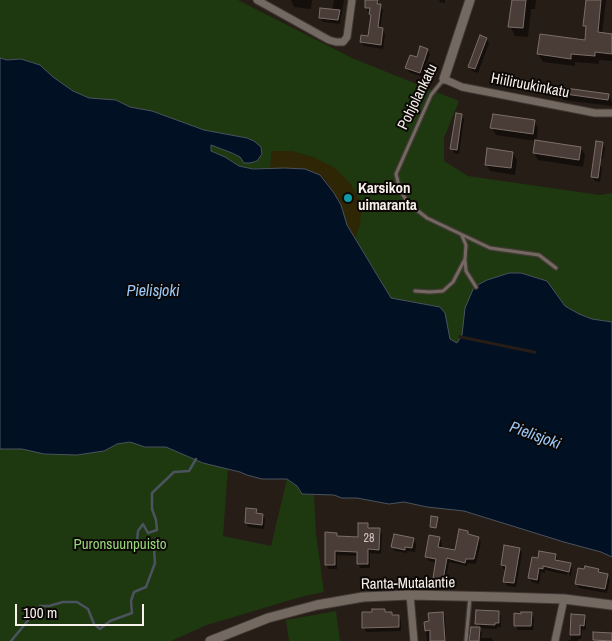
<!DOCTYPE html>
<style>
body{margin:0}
#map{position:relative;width:612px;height:641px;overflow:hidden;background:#261d16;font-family:"Archivo Narrow",sans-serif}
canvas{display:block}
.scale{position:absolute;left:15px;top:604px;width:129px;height:22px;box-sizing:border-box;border:2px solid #f7f0eb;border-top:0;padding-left:6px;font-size:15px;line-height:18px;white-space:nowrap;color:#f7f0eb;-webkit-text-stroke:4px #0c0806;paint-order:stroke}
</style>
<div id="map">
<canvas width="612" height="641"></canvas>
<div class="scale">100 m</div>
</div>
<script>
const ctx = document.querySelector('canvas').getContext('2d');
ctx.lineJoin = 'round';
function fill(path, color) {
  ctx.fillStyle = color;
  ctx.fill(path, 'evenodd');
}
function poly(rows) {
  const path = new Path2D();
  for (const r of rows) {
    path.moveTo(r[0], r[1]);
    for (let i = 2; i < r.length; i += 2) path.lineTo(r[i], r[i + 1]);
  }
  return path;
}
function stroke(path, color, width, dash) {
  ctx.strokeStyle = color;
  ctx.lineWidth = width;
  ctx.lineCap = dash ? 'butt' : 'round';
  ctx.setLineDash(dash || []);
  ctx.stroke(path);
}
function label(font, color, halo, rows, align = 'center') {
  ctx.font = font + ' "Archivo Narrow",sans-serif';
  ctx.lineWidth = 4;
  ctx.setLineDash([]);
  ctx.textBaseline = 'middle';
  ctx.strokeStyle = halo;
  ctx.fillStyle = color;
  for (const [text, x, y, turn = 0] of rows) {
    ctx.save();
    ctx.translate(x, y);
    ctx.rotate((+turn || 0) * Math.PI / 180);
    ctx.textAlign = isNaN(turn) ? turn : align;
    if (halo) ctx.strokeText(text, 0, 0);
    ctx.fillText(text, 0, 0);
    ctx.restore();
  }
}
const green = poly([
 [0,0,238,0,352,58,459,101,444,138,444,161,468,176,600,195,612,193,612,322,592,319,579,314,565,306,547,281,521,273,487,280,474,287,465,308,462,335,457,343,450,339,440,307,391,298,355,238,360,224,315,158,291,151,272,151,270,169,247,168,239,166,225,157,211,151,211,145,240,157,244,163,257,161,262,154,261,147,247,138,204,130,152,111,130,107,116,100,89,98,73,91,53,77,40,65,21,59,7,60,0,58],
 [0,376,77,455,97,452,104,451,117,444,131,442,145,447,166,447,203,463,228,469,223,536,271,546,287,479,297,486,302,494,314,495,316,534,324,592,304,596,207,625,171,641,0,641],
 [336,611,340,641,289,641,286,620]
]);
const sand = poly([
 [272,151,291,151,315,158,335,168,350,183,362,204,360,224,355,238,347,225,341,205,334,193,326,180,320,175,270,169]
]);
const water = poly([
 [0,58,7,60,21,59,40,65,53,77,73,91,89,98,116,100,130,107,152,111,204,130,247,138,254,141,261,147,262,154,257,161,250,163,244,163,240,157,232,153,211,145,211,151,225,157,239,166,253,169,285,168,305,169,320,175,334,193,341,205,347,225,391,298,440,307,445,313,450,339,457,343,462,335,465,308,474,287,487,280,509,273,521,273,547,281,565,306,579,314,592,319,612,322,612,557,601,552,564,542,464,511,427,507,404,502,389,504,357,498,342,498,334,495,302,494,297,486,287,479,262,479,247,475,240,472,203,463,166,447,145,447,130,442,117,444,104,451,97,452,77,455,44,454,22,449,0,449,0,58]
]);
const pier = poly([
 [459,335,536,351,536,354,458,338]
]);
const shadow = poly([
 [291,0,312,0,311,9,294,7],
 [334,0,344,0,340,24,323,22,320,18,332,10],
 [367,0,379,0,379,6,383,10,380,29,385,34,383,49,364,46,361,42,369,37,372,17,371,12,368,12,366,7],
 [439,0,445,0,445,3,440,2],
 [513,0,536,0,535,9,531,9,528,37,515,36,510,26],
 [587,0,606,0,602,34,612,35,612,61,599,60,599,64,575,62,575,66,543,62,538,54,586,42,587,29,585,25],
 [487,39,489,43,478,73,472,71,470,67],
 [427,50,430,54,422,77,409,72,407,68],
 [510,83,540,84,543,88,542,93,513,88],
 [559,93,608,95,612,102,612,106,563,100],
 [461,115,464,119,459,154,454,153,452,149],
 [534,121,538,128,536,142,581,148,585,155,583,167,538,160,534,153,536,141,496,135,492,128],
 [602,143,605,148,603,158,598,160],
 [513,153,517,160,515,175,490,171,486,164],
 [599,164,602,168,600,182,595,181,592,177],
 [256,511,258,514,263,515,265,519,264,529,248,527,246,522],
 [368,524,370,529,379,529,382,534,381,554,370,553,370,568,360,568,358,563,358,556,337,555,337,569,329,569,326,565,336,534,338,537,359,538],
 [468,532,470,536,478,538,481,542,476,564,468,563,467,566,449,562,445,584,436,582,434,578,437,563,429,561,426,557,439,538,442,543,441,549,456,551],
 [414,539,416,544,415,552,407,551,407,553,395,551,393,547],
 [505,546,520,549,522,553,516,587,507,586,505,581,507,570,504,570,502,565],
 [556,555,558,562,570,564,571,566,569,566,567,575,545,570,545,573,541,572,539,584,532,582,529,578,539,559],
 [571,566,572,568,571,576,569,575],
 [598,570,600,574,607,575,610,579,607,593,579,588,576,583],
 [384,610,386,613,391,613,393,616,398,616,401,620,401,631,366,632,364,627],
 [498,612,501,616,501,627,497,627,497,629,479,628,477,623],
 [442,613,445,617,446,641,427,641,425,623,430,622],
 [531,613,534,618,533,630,518,630,515,625],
 [572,616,584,616,586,621,586,630,582,629,581,639,578,639,578,641,566,641,571,640],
 [479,629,482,633,481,638,492,638,493,641,471,641]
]);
const stream = poly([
 [11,641,40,606,49,606,63,602,77,602,88,609,94,624,100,629,110,621,132,613,131,601,134,592,146,587,155,563,154,550,146,547,137,541,138,531,143,524,148,533,157,530,156,520,152,509,152,493,174,472,189,471,196,459]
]);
const building = poly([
 [365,0,378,0,377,4,381,4,378,27,383,28,381,45,360,42,361,35,368,36,371,15,369,14,370,8,365,8,365,0],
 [512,0,526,0,523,28,508,27,512,0],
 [586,0,601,0,598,32,612,34,612,54,595,52,595,56,571,54,571,59,537,54,540,34,585,40,586,26,583,26,586,0],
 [320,8,340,10,338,20,319,18,320,8],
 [480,35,487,38,475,69,468,67,480,35],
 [420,46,428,49,420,73,405,68,410,55,417,57,420,46],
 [510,77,541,83,540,89,509,83,510,77],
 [558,87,609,94,608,100,558,93,558,87],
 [456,113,462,114,457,150,450,149,456,113],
 [493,114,535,120,533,134,490,128,493,114],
 [535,140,581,147,579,160,533,153,535,140],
 [596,141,603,142,598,178,591,177,596,141],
 [487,148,513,152,511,168,485,165,487,148],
 [246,508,257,509,256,513,263,514,262,525,245,523,246,508],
 [431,516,438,517,436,528,430,527,431,516],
 [358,523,368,523,368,528,380,528,379,550,368,549,368,564,357,564,357,552,335,551,335,565,325,565,325,532,337,533,337,536,358,537,358,523],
 [459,529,468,531,468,534,479,537,474,559,466,559,465,563,447,558,443,580,433,578,436,559,425,557,429,535,440,537,438,547,455,550,459,529],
 [394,534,414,538,412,548,405,547,405,550,391,547,394,534],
 [504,545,520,548,514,583,503,582,506,566,501,565,504,545],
 [539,551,556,554,555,560,571,563,569,572,543,566,543,569,539,568,537,580,528,578,532,557,538,558,539,551],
 [585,566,599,569,598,572,608,574,605,589,575,584,578,568,584,569,585,566],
 [372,609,385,609,385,612,392,612,392,615,399,615,399,627,362,628,362,612,372,612,372,609],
 [476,610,499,611,499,623,495,623,495,625,475,624,476,610],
 [443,612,445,641,430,641,430,630,425,631,424,622,429,621,428,613,443,612],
 [521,612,532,612,531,626,514,626,514,613,521,614,521,612],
 [571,614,585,615,584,626,580,625,580,635,570,635,571,614],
 [471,627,480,627,479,641,469,641,471,627],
 [593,632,612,633,612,641,593,640,593,632]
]);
const service = poly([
 [443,80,431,95,396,174,400,190,408,203,427,218,490,248,539,255,556,268],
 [465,260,466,271,476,287],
 [415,291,430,292,443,291,453,282,465,259,466,245,462,236],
 [466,641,470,597]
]);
const minor = poly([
 [257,0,329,40,336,42,343,42,347,37,352,0],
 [444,79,462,87,595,113,612,113],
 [410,595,414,641],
 [555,641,564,599]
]);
const tertiary = poly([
 [444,79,470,0],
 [210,641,268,618,317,605,363,597,410,595,502,597,564,599,612,605]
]);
const markers = [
 [348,198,5,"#0f9aa8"]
];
const numberNames = [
 ["28",369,539]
];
const streetNames = [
 ["Hiiliruukinkatu",530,86,11],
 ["Pohjolankatu",418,97,-64],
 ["Ranta-Mutalantie",408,584,-1]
];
const poiNames = [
 ["Karsikon",358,189],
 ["uimaranta",358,206]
];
const parkNames = [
 ["Puronsuunpuisto",120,545]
];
const waterNames = [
 ["Pielisjoki",153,292],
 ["Pielisjoki",535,436,20]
];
fill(green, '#1e3810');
fill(sand, '#2e2605');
fill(water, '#011022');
stroke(water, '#4b535e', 1);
fill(pier, '#261d16');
fill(shadow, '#0007');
stroke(stream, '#4b535e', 2.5);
fill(building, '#4a3d38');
stroke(building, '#7c6e69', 1);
stroke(service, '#423a36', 5.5);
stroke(minor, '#423a36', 9);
stroke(tertiary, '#423a36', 11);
stroke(service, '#746960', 3);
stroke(minor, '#746960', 7);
stroke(tertiary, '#746960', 9);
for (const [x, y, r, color] of markers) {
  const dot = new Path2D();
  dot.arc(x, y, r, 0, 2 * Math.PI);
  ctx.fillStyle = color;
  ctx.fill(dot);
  stroke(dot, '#0c0806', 2);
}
label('12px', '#ccc3be', null, numberNames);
label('15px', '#f7f0eb', '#0c0806', streetNames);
label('bold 15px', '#f7f0eb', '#0c0806', poiNames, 'left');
label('15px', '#97d679', '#0c0806', parkNames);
label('italic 16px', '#9bc9f9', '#0c0806', waterNames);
</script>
